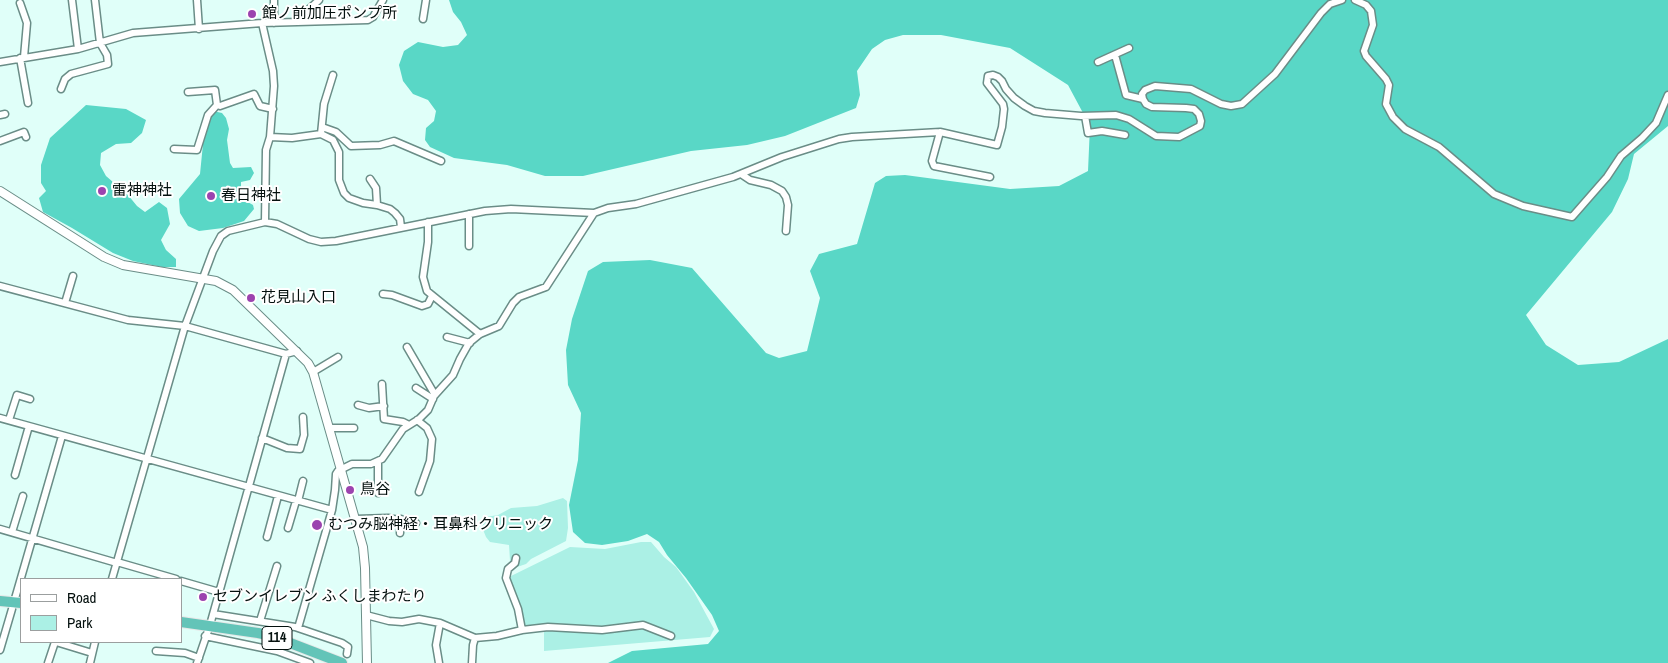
<!DOCTYPE html>
<meta charset="utf-8">
<style>
body{margin:0}
#map{position:relative;width:1668px;height:663px;overflow:hidden;background:#e0fff9;font-family:"Archivo Narrow",sans-serif}
canvas{display:block}
.legend{position:absolute;left:20px;top:578px;width:162px;height:65px;box-sizing:border-box;background:#fff;border:1px solid #9b9f9f;margin:0;padding:6px 9px;list-style:none;font-size:15px;color:#04100e}
.legend li{display:flex;align-items:center;gap:10px;height:25px}
.legend b{width:25px;border:1px solid #9b9f9f}
</style>
<div id="map">
<canvas width="1668" height="663"></canvas>
<ul class="legend">
<li><b style="height:6px;background:#fff"></b>Road</li>
<li><b style="height:14px;background:#abf0e5"></b>Park</li>
</ul>
</div>
<script>
const ctx = document.querySelector('canvas').getContext('2d');
ctx.lineJoin = 'round';
function fill(path, color) {
  ctx.fillStyle = color;
  ctx.fill(path, 'evenodd');
}
function poly(rows) {
  const path = new Path2D();
  for (const r of rows) {
    path.moveTo(r[0], r[1]);
    for (let i = 2; i < r.length; i += 2) path.lineTo(r[i], r[i + 1]);
  }
  return path;
}
function stroke(path, color, width, dash) {
  ctx.strokeStyle = color;
  ctx.lineWidth = width;
  ctx.lineCap = dash ? 'butt' : 'round';
  ctx.setLineDash(dash || []);
  ctx.stroke(path);
}
function label(font, color, halo, rows, align = 'center') {
  ctx.font = font + ' "Archivo Narrow","Noto Sans JP",sans-serif';
  ctx.lineWidth = 4;
  ctx.setLineDash([]);
  ctx.textBaseline = 'middle';
  ctx.strokeStyle = halo;
  ctx.fillStyle = color;
  for (const [text, x, y, turn = 0] of rows) {
    ctx.save();
    ctx.translate(x, y);
    ctx.rotate((+turn || 0) * Math.PI / 180);
    ctx.textAlign = isNaN(turn) ? turn : align;
    if (halo) ctx.strokeText(text, 0, 0);
    ctx.fillText(text, 0, 0);
    ctx.restore();
  }
}
const green = poly([
 [563,498,567,501,568,528,566,541,531,559,526,564,514,568,510,561,509,545,490,542,486,537,482,527,486,517,498,515,511,508,537,506],
 [641,542,651,542,664,557,676,567,694,592,714,629,710,637,544,651,544,626,524,628,520,608,509,577,570,547,605,549]
]);
const forest = poly([
 [449,0,1668,0,1668,126,1634,154,1628,179,1612,212,1526,315,1546,345,1578,365,1619,362,1668,339,1668,663,608,663,632,651,708,644,719,631,712,615,686,578,667,555,659,542,647,534,628,541,602,545,585,543,573,532,569,505,578,460,581,413,568,385,566,350,572,319,588,271,603,262,650,260,692,268,766,353,779,358,807,351,820,298,810,271,819,254,857,244,875,183,886,176,905,175,1010,189,1059,186,1088,171,1090,126,1068,85,1010,48,941,35,903,35,885,40,872,49,857,71,860,95,856,108,785,136,747,145,691,151,583,176,545,176,507,165,454,158,430,147,425,140,426,128,434,121,436,111,428,100,413,94,403,81,399,65,404,51,418,42,443,47,458,45,467,35,461,22,453,12],
 [86,105,126,109,146,120,142,133,131,143,116,144,101,153,100,165,106,176,128,195,137,206,145,212,159,202,167,208,170,224,161,240,166,250,176,259,176,267,162,267,133,261,113,253,72,228,43,212,39,198,46,191,41,183,41,165,50,138],
 [213,111,222,113,226,118,229,129,227,140,230,163,233,168,251,167,254,173,250,180,241,182,241,192,246,201,253,205,254,209,244,221,223,228,199,231,188,226,180,213,179,199,200,174,205,124]
]);
const minor = poly([
 [72,0,78,49],
 [197,0,199,29],
 [1355,0,1366,5,1371,11,1373,25,1364,51,1366,56,1386,79,1389,85,1386,104,1393,117,1405,129,1439,147,1494,194,1523,206,1572,217,1607,177,1621,156,1642,138,1656,123,1668,95],
 [20,3,27,23,24,57],
 [423,19,426,0],
 [295,22,319,0],
 [262,23,273,71,274,86,270,137,266,150,265,222],
 [274,23,274,0],
 [1115,55,1126,95,1143,99],
 [20,58,28,103],
 [0,62,78,49,133,33,262,23,368,20,373,17,383,0],
 [1098,62,1129,48],
 [61,89,65,79,71,74,108,64,107,55,100,43,95,0],
 [188,92,215,90,217,105,220,106,254,94,260,106,273,109],
 [0,115,5,114],
 [1085,116,1088,133,1102,131,1125,135],
 [322,127,336,132,351,146,380,145,394,141,441,161],
 [940,132,932,161,934,166,990,177],
 [321,134,333,140,339,152,339,180,344,193,349,198,363,203,377,205],
 [270,137,292,138,321,134,324,104,333,75],
 [0,141,24,132,26,137],
 [174,149,197,150,208,115,217,105],
 [741,174,750,180,771,185,782,191,786,197,788,205,786,231],
 [370,179,376,188,377,205,390,209,395,213,400,219,401,227],
 [469,214,469,246],
 [428,222,428,242,423,277,427,291,480,334],
 [0,286,128,320,185,326,286,354,297,351],
 [383,294,392,295,422,306,428,304,432,296],
 [65,303,73,276],
 [447,337,470,343],
 [407,347,435,395],
 [313,372,338,357],
 [382,384,384,419,403,422,409,425],
 [416,388,433,399],
 [358,405,369,408,384,406],
 [0,418,332,510],
 [9,420,17,395,30,399],
 [417,420,427,428,432,439,430,461,419,492],
 [329,428,354,428],
 [262,438,287,448,300,449,304,435,303,417],
 [15,475,29,426],
 [378,493,378,461],
 [298,501,303,481],
 [356,519,388,518,416,523],
 [288,528,296,501],
 [0,529,117,563],
 [12,532,23,496],
 [400,533,401,519],
 [267,537,278,496],
 [516,558,515,563,508,569,506,578,518,609,522,630],
 [117,562,176,579],
 [112,579,185,326,213,251,221,236,228,231,265,222,277,224,309,239,321,242,336,241,485,211,511,209,594,213],
 [181,581,219,592],
 [14,602,62,436],
 [213,614,295,627,342,643,348,647,347,654],
 [366,615,389,621,402,622,419,619,440,623,475,638],
 [260,621,277,566],
 [298,628,332,510,335,490,336,474,338,471,352,464,371,464,382,459,403,429,419,419,428,410,434,396,453,375,460,359,469,343,480,334,499,326,513,303,519,297,546,287,594,213,608,208,636,204,733,177,782,157,839,139,852,137,940,132,997,145,1002,127,1004,109,1003,104,987,83,988,76,993,75,998,77,1002,81,1006,89,1014,98,1025,106,1034,111,1045,113,1081,116,1116,115,1129,119,1156,136,1179,137,1200,126,1201,121,1199,114,1194,109,1186,108,1152,107,1146,104,1143,99,1142,94,1145,90,1155,86,1191,89,1221,104,1231,106,1242,104,1275,74,1321,13,1330,4,1342,0],
 [205,636,277,651,310,663],
 [56,642,92,653],
 [0,650,12,609],
 [156,651,185,653,199,658],
 [48,663,55,642],
 [90,663,95,642],
 [197,663,210,625,286,354],
 [439,663,436,645,440,623],
 [472,663,473,645,475,638,497,636,522,630,548,627,602,630,643,625,671,636]
]);
const tertiary = poly([
 [0,191,104,257,123,265,216,281,233,290,308,363,313,372,363,547,365,568,367,663]
]);
const trunk = poly([
 [0,601,21,603],
 [181,622,258,633,272,636,342,663]
]);
const markers = [
 [252,14,5,"#9c43af"],
 [102,191,5,"#9c43af"],
 [211,196,5,"#9c43af"],
 [251,298,5,"#9c43af"],
 [350,490,5,"#9c43af"],
 [317,525,6,"#9c43af"],
 [203,597,5,"#9c43af"]
];
const shields = [
 [277,638,30]
];
const shieldNames = [
 ["114",277,638]
];
const poiNames = [
 ["館ノ前加圧ポンプ所",262,14],
 ["雷神神社",112,191],
 ["春日神社",221,196],
 ["花見山入口",261,298],
 ["鳥谷",360,490],
 ["むつみ脳神経・耳鼻科クリニック",328,525],
 ["セブンイレブン ふくしまわたり",213,597]
];
fill(green, '#abf0e5');
fill(forest, '#59d7c6');
stroke(minor, '#6a8d87', 9);
stroke(tertiary, '#6a8d87', 10);
stroke(trunk, '#e6e7e7', 12);
stroke(minor, '#fff', 6);
stroke(tertiary, '#fff', 8);
stroke(trunk, '#63c4b8', 10);
for (const [x, y, r, color] of markers) {
  const dot = new Path2D();
  dot.arc(x, y, r, 0, 2 * Math.PI);
  ctx.fillStyle = color;
  ctx.fill(dot);
  stroke(dot, '#fff', 2);
}
for (const [x, y, w] of shields) {
  const box = new Path2D();
  box.roundRect(x - w / 2, y - 11.5, w, 23, 4);
  ctx.fillStyle = '#fff';
  ctx.fill(box);
  stroke(box, '#04100e', 1);
}
label('bold 14px', '#04100e', null, shieldNames);
label('15px', '#04100e', '#fff', poiNames, 'left');
</script>
